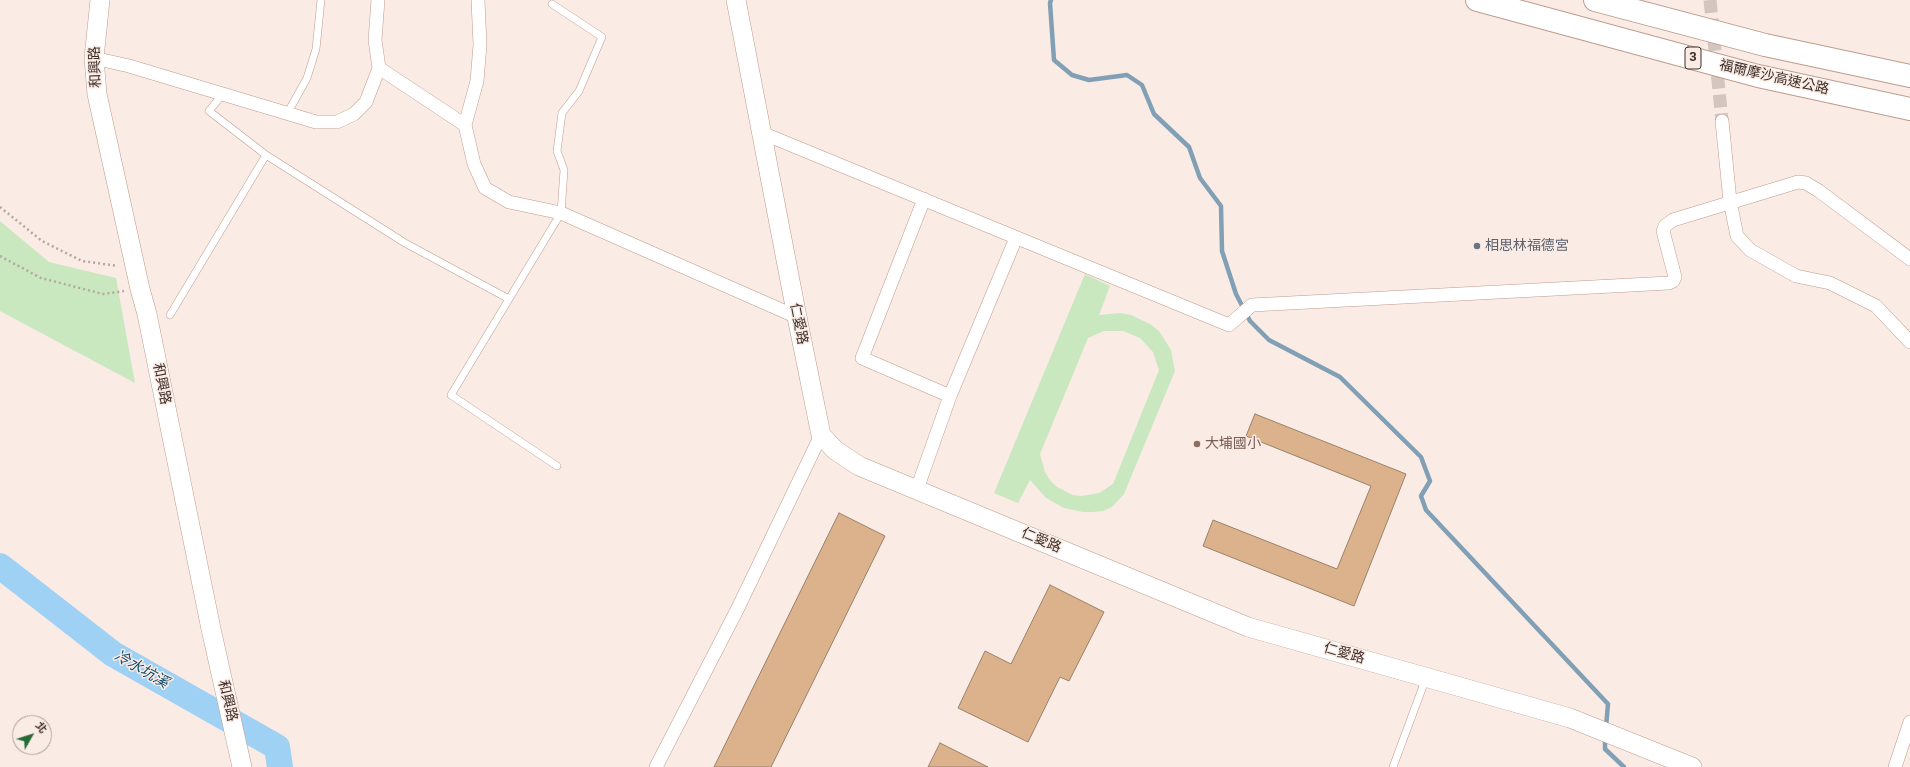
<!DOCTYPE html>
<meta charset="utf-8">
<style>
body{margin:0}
#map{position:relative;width:1910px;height:767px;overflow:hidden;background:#faebe5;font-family:Roboto,"Noto Sans TC",sans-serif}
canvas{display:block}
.north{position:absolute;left:12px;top:715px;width:40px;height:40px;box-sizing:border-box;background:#faebe5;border:1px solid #aea09a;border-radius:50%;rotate:51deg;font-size:11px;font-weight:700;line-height:16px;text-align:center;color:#3d2f29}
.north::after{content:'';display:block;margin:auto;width:14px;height:18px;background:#266a35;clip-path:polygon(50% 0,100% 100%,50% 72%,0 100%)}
</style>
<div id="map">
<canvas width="1910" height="767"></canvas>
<div class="north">北</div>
</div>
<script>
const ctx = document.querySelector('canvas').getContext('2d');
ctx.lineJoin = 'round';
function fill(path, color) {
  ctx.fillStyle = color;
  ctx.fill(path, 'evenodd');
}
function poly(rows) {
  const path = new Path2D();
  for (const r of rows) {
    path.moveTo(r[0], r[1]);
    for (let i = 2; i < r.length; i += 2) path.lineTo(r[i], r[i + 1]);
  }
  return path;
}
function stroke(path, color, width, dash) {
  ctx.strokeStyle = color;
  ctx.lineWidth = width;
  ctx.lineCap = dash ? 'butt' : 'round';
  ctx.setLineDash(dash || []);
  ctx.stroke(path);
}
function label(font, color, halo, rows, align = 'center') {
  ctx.font = font + ' Roboto,"Noto Sans TC",sans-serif';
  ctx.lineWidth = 3;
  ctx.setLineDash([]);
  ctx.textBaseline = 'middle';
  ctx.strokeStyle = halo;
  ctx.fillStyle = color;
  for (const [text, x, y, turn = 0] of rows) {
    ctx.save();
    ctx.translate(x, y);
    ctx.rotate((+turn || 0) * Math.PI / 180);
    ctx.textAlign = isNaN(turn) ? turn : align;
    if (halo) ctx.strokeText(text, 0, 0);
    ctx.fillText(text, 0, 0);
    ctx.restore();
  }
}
const green = poly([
 [0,221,49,262,116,278,135,383,0,311],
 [1085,274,1110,286,1099,315,1120,313,1131,315,1150,324,1159,331,1171,350,1175,371,1124,494,1112,507,1103,511,1093,512,1083,512,1064,508,1046,498,1030,480,1018,503,994,493],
 [1104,331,1123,331,1140,338,1153,352,1159,370,1113,484,1099,493,1082,496,1073,495,1057,487,1050,480,1045,472,1040,454,1088,338]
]);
const stream = poly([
 [1051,0,1050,3,1054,60,1072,75,1089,80,1127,75,1142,85,1154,114,1189,147,1200,178,1221,206,1222,251,1236,294,1250,321,1269,340,1340,377,1421,457,1430,481,1421,496,1426,510,1608,704,1606,727],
 [1605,737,1605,749,1624,767]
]);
const river = poly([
 [0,566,113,654,277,747,280,767]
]);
const building = poly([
 [1255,414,1406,474,1354,606,1203,546,1213,520,1337,569,1371,486,1246,436,1255,414],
 [839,513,885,536,771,767,714,767,839,513],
 [1050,585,1104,612,1069,681,1060,677,1028,742,958,708,985,651,1011,664,1050,585],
 [940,743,988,767,928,767,940,743]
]);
const streetTunnel = poly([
 [1710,0,1722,121]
]);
const path = poly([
 [0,207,42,241,82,261,118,266],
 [0,256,41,278,103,294,124,291]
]);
const lane = poly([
 [552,4,602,37,579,91,562,113,557,151,564,170,561,213,451,395,557,466],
 [222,95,209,111,266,155],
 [287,114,307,78,316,49,321,0],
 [170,315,266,155,405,243,509,299],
 [1393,767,1426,678]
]);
const street = poly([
 [378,0,375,40,379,68,465,125],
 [478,0,480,45,477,81,465,125,474,164,485,188,509,202,561,213,797,317],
 [94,58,129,66,316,122,337,122,354,114,366,102,379,68],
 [1722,121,1730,201,1737,236,1750,250,1796,276,1830,283,1876,306,1910,342],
 [762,133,1229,325,1252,305,1669,283,1673,281,1675,277,1663,231,1665,226,1673,220,1798,182,1806,183,1819,191,1910,259],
 [924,199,862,358,950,396],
 [917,489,950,396,1016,238],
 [656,767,738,608,821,435],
 [1895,767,1910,722]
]);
const secondary = poly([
 [100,0,94,58,97,94,140,289,147,314,211,629,242,767],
 [736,0,797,317,821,435,835,450,859,466,1248,627,1570,718,1692,767]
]);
const highway = poly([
 [1477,0,1758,76,1910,109],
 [1595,0,1765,45,1910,76]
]);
const markers = [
 [1477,246,4,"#6b7280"],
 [1197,444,4,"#8d6e63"]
];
const shields = [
 [1693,58,16]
];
const shieldNames = [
 ["3",1693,58]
];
const streetNames = [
 ["和興路",96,67,-92],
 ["福爾摩沙高速公路",1774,78,13],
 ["仁愛路",798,324,79],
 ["和興路",161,384,79],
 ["仁愛路",1041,541,23],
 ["仁愛路",1344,654,16],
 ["和興路",227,701,77]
];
const worshipNames = [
 ["相思林福德宮",1485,246]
];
const educationNames = [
 ["大埔國小",1205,444]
];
const waterNames = [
 ["冷水坑溪",141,670,30]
];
fill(green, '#c9e8bf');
stroke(stream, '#81a0b6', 4.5);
stroke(river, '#9ed1f3', 26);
fill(building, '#dbb28b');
stroke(building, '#9a8169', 1);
stroke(streetTunnel, '#d4c5bf', 13, [13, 6]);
stroke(lane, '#be9c8d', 8);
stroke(street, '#be9c8d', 14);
stroke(secondary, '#be9c8d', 20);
stroke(highway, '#be9c8d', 24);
stroke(path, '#b4a6a0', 2.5, [2, 3]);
stroke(lane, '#fff', 7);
stroke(street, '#fff', 13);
stroke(secondary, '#fff', 19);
stroke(highway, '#fff', 22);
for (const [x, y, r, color] of markers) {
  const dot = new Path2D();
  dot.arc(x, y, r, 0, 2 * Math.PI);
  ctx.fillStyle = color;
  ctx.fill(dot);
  stroke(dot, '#faebe5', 1.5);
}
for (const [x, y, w] of shields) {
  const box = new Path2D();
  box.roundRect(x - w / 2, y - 11, w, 22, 3);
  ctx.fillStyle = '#faebe5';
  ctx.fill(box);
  stroke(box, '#3d2f29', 1);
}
label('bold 13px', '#3d2f29', null, shieldNames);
label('14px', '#3d2f29', '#faebe5', streetNames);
label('14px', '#5b616d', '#faebe5', worshipNames, 'left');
label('14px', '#785e54', '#faebe5', educationNames, 'left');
label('italic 15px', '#104e6e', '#faebe5', waterNames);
</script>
